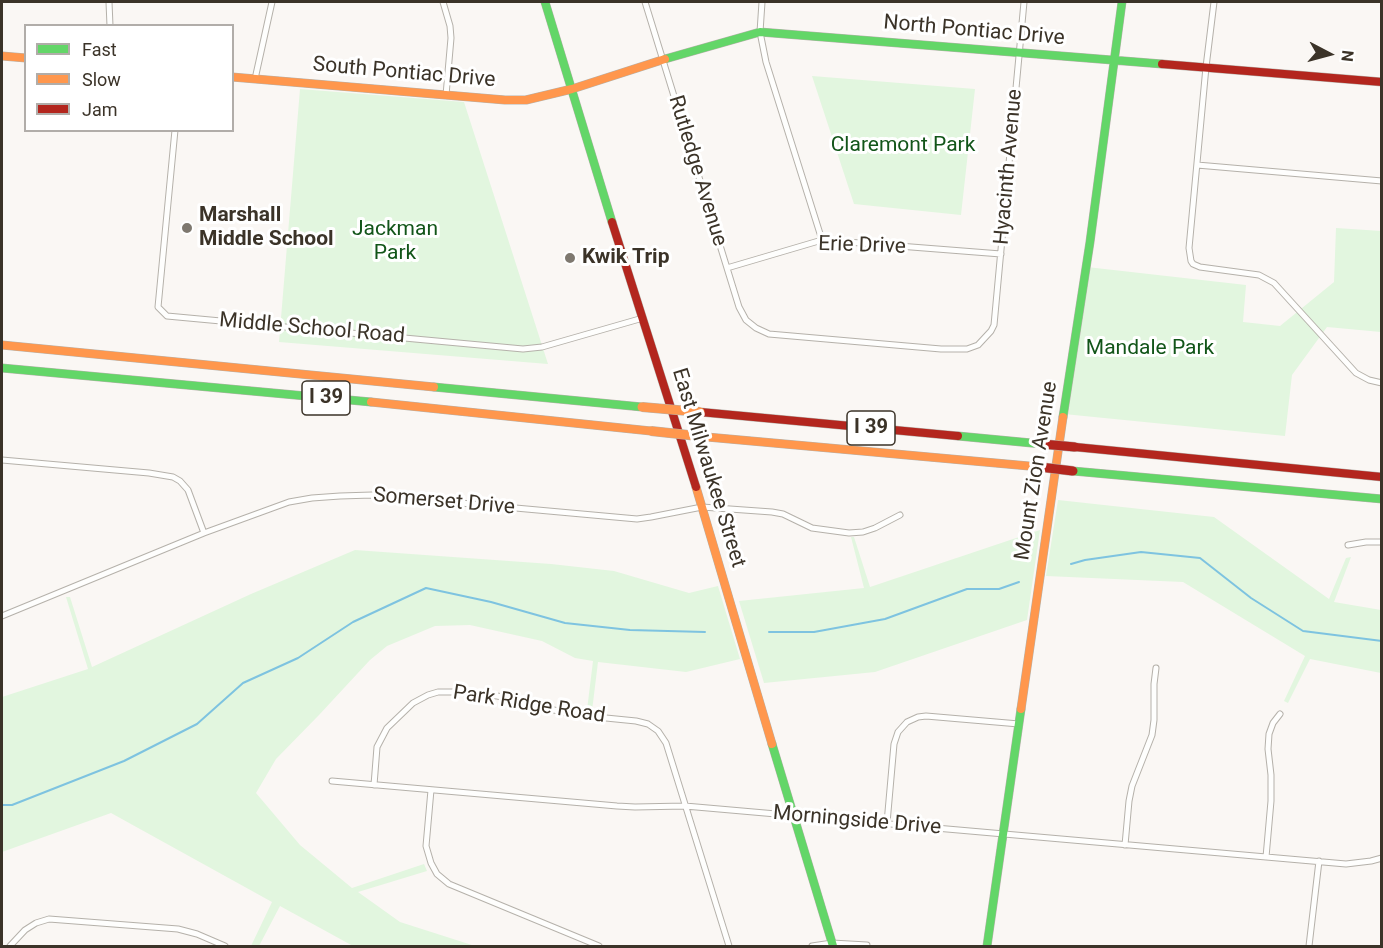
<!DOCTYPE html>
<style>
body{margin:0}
#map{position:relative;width:1383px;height:948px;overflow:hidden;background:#faf7f4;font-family:Roboto,sans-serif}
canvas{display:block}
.frame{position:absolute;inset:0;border:3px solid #3b3328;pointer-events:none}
.legend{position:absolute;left:24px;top:24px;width:210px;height:108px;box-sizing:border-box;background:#fff;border:2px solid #b1ada9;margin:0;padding:8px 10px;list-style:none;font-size:18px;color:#3b3328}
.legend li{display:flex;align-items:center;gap:12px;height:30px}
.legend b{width:30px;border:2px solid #b1ada9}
.north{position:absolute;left:1299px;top:24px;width:60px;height:60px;-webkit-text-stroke:4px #fff;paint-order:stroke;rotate:96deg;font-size:16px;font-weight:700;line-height:24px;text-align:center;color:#3b3328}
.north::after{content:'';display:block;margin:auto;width:21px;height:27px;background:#3b3328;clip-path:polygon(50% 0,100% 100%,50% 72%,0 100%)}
</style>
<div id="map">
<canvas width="1383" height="948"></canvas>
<div class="frame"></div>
<ul class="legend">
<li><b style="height:8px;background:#63d668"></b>Fast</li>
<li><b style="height:8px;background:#ff974d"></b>Slow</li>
<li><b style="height:8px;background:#b3261e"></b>Jam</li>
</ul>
<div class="north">N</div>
</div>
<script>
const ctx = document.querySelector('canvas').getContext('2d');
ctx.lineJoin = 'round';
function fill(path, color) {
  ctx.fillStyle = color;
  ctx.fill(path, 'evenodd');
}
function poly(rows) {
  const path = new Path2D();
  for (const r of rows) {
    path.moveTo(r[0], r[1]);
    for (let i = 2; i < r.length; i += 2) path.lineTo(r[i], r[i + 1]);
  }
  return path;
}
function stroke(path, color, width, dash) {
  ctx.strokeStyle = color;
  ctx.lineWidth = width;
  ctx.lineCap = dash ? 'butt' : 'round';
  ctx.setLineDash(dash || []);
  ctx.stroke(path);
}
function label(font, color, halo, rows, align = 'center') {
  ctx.font = font + ' Roboto,sans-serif';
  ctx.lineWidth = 6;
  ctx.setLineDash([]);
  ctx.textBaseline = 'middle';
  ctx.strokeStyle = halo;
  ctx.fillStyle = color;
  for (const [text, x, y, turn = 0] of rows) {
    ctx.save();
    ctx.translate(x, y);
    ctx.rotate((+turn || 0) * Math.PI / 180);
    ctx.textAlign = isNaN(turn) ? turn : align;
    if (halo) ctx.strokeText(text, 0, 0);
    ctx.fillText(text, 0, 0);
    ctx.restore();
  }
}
const green = poly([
 [812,76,975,89,961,215,854,204],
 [300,89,464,102,548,364,279,342],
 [1336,228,1381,231,1381,332,1327,327,1292,375,1285,436,1064,414,1087,267,1246,285,1243,322,1280,326,1334,282],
 [1058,500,1214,517,1329,599,1346,558,1351,557,1334,602,1381,610,1381,673,1310,659,1288,703,1284,701,1305,656,1183,582,1046,576],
 [1040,530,1027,620,875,672,764,683,739,601,864,588,851,537,854,537,870,587],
 [355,550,551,564,614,571,689,593,718,586,740,659,686,672,598,662,592,711,587,710,593,661,575,658,542,641,470,625,435,626,387,646,370,660,319,715,276,759,256,793,300,845,352,888,424,864,427,871,358,892,400,922,475,946,353,946,280,906,259,946,251,946,272,902,111,813,2,852,2,697,88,669,66,597,70,597,92,667,251,594]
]);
const stream = poly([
 [1071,564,1085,560,1141,552,1200,558,1251,598,1303,631,1382,641],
 [769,632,814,632,885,619,967,589,999,589,1019,582],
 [2,805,12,805,124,761,197,724,243,683,298,658,353,622,426,588,491,602,565,623,630,630,705,632]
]);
const street = poly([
 [109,2,110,26],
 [443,2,450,26,451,38,446,95],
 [645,2,739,307,746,320,756,328,769,334,941,349,967,349,978,345,991,331,994,325,1024,2],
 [762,2,760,32,766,62,822,240],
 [1214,2,1206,67,1189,248,1191,261,1193,264,1200,267,1259,275,1274,283,1356,373,1369,380,1382,383],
 [255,79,272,2],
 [175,130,158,307,167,316,523,349,542,347,643,318],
 [1197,165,1382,181],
 [727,268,822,240,1001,254],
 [2,460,149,473,173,477,180,481,188,490,204,533],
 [1348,545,1366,542,1382,542],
 [2,616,204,533,289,502,312,498,340,496,372,495,637,519,651,517,702,507,772,512,783,514,812,528,849,533,863,532,875,528,900,515],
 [332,781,617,806,635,807,685,806,1346,864,1371,861,1382,858],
 [374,785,377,747,387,728,413,703,428,695,438,692,455,692,497,696,517,700,554,710,576,715,636,721,648,724,658,731,666,743,729,946],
 [431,790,426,846,431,863,437,874,449,884,599,946],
 [887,823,894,744,898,732,907,722,918,717,926,716,1019,724],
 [1125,845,1129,801,1132,786,1152,735,1154,720,1154,684,1156,668],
 [1266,857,1271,801,1271,775,1268,749,1269,734,1273,723,1280,714],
 [10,946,25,930,36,923,49,919,178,929,197,934,225,946],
 [812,946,832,943,867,945],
 [1309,946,1319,861]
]);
const fast = poly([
 [545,2,612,222],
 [665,59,760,32,1162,64],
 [2,368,371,402],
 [434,387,642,407],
 [1063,417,1090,242,1122,2],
 [958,436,1042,444],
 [1073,471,1382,499],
 [772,744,833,946],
 [987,946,1021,709]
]);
const slow = poly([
 [2,56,26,58],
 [232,77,505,100,526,100,572,89,665,59],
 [2,345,434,387],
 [371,402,651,431],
 [707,437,1040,467],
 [696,487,772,744],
 [1021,709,1063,417]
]);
const jam = poly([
 [1162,64,1382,82],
 [612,222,696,487],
 [700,412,958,436],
 [1075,447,1382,477]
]);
const slowBridge = poly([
 [642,407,700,412],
 [651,431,707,437]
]);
const jamBridge = poly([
 [1042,444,1075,447],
 [1040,467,1073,471]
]);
const markers = [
 [187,228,6,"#7e786f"],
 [570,258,6,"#7e786f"]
];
const shields = [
 [326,398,48],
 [871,428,48]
];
const shieldNames = [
 ["I 39",326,398],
 ["I 39",871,428]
];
const streetNames = [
 ["North Pontiac Drive",974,31,5],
 ["South Pontiac Drive",404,73,5],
 ["Hyacinth Avenue",1009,167,-85],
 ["Rutledge Avenue",697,171,73],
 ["Erie Drive",862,246,2],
 ["Middle School Road",312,329,5],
 ["East Milwaukee Street",708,468,73],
 ["Mount Zion Avenue",1037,471,-81],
 ["Somerset Drive",444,502,5],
 ["Park Ridge Road",529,705,9],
 ["Morningside Drive",857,821,5]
];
const parkNames = [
 ["Claremont Park",903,146],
 ["Jackman",395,230],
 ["Park",395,254],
 ["Mandale Park",1150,349]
];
const poiNames = [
 ["Marshall",199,216],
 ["Middle School",199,240],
 ["Kwik Trip",582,258]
];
fill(green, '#e2f6df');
stroke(stream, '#7ec3e0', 2);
stroke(street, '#b5b1aa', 7);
stroke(fast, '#b5b1aa', 9);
stroke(slow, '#b5b1aa', 9);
stroke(jam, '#b5b1aa', 9);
stroke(street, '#fefefd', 5);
stroke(fast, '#63d668', 8);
stroke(slow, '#ff974d', 8);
stroke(jam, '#b3261e', 8);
stroke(slowBridge, '#b5b1aa', 10, []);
stroke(jamBridge, '#b5b1aa', 10, []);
stroke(slowBridge, '#ff974d', 9);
stroke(jamBridge, '#b3261e', 9);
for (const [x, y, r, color] of markers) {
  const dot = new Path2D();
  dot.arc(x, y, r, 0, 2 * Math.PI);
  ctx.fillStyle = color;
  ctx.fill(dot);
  stroke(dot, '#fff', 2);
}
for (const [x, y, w] of shields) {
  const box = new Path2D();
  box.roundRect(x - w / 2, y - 17, w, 34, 4.5);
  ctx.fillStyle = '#fff';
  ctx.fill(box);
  stroke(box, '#3b3328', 1.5);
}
label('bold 20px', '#3b3328', null, shieldNames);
label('21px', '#3b3328', '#fff', streetNames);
label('21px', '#125519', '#fff', parkNames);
label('bold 21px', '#3b3328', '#fff', poiNames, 'left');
</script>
